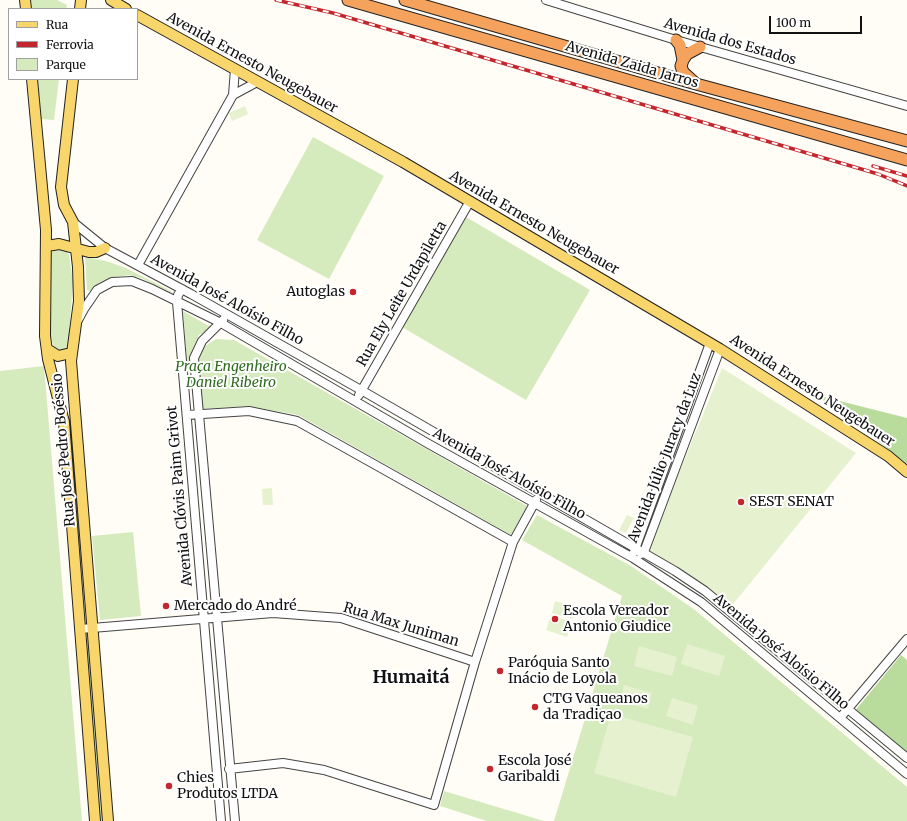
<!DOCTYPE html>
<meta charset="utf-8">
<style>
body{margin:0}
#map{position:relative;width:907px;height:821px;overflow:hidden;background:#fffdf5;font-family:Merriweather,serif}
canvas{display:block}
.legend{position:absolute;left:8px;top:8px;width:130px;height:72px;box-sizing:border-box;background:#fff;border:1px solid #a0a0a0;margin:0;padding:5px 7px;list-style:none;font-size:12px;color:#111}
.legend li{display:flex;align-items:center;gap:8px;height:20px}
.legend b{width:20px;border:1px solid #a0a0a0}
.scale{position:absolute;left:769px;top:16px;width:93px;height:18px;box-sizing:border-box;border:2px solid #111;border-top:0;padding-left:5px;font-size:12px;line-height:14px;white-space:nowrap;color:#111;-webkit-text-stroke:3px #fff;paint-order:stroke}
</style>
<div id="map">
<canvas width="907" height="821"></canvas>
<ul class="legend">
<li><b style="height:5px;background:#f9d66b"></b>Rua</li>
<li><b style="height:5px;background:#c4262e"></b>Ferrovia</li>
<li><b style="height:11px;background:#d5ebbd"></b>Parque</li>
</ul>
<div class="scale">100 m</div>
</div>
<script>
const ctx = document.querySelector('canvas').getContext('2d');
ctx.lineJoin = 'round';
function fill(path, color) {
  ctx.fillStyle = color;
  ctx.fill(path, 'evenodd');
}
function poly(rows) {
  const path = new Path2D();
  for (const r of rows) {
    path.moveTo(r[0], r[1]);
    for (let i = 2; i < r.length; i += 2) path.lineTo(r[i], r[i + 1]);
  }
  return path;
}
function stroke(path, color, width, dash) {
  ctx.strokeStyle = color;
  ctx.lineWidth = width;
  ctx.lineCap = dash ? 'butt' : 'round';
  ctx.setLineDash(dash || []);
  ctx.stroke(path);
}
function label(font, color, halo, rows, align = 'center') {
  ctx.font = font + ' Merriweather,serif';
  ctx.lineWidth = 4;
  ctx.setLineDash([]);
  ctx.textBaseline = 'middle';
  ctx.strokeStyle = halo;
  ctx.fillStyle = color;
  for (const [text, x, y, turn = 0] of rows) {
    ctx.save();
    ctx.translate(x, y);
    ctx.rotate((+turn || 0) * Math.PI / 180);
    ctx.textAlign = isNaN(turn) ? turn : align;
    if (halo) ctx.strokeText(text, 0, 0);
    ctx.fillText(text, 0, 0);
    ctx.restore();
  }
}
const green = poly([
 [31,0,57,0,67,5,66,9,32,9],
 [38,79,59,79,54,120,41,119],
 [313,137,384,176,329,279,257,240],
 [466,217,590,290,526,400,402,327],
 [53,248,66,250,69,255,73,282,68,347,60,352,54,348,51,337,49,304,50,251],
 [85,257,106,261,126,268,171,291,172,293,141,278,129,275,109,278,99,283,90,291,87,290],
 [183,311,212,328,199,335,192,350,188,375],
 [216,339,234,340,527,506,511,535,298,415,248,406,202,409,198,361,204,347],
 [44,366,82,821,0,821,0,371],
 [537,515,631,566,695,610,907,787,907,821,554,821,622,596,522,540],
 [133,532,141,616,100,620,92,536],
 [83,638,89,638,105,821,98,821],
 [444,791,544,821,487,821,440,806]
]);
const forest = poly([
 [816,395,907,418,907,464,886,447],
 [901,655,907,660,907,756,854,712]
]);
const pitch = poly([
 [245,106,248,114,232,121,229,113],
 [722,368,856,453,730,608,647,551],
 [272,488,273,505,263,505,262,489],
 [627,515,634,518,626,533,619,530],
 [555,601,576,607,573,619,552,613],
 [551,615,572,622,567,637,546,630],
 [687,644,725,656,719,676,681,664],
 [639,646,677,657,672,676,634,666],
 [624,685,652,693,648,709,620,701],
 [672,698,698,706,693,725,666,716],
 [611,714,693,737,676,797,594,773]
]);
const minor = poly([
 [546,0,676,40,907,106],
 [233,95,257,82],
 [73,222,105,248,191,294,361,390,675,571,705,591,907,758],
 [138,265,233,95,235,69],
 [182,289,178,295,177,302,221,821],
 [78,320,84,309,97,290,112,282,132,281,152,289,221,323,427,443,633,558,701,602,907,774],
 [223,320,202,341,194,358,235,821],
 [359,395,470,201],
 [187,415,249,411,297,421,513,542],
 [634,552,710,343],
 [641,554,644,552,720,349],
 [80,629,273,613,341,618,475,662],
 [840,718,907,639],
 [229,769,283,763,324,770,434,805,475,662,513,542,536,500]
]);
const major = poly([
 [25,0,26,9],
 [111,0,126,9],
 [80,9,81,0],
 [137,15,403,162,720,349,888,456,907,472],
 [32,79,46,230,45,336,48,359,64,422,95,821],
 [73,79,61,187,64,205,73,222,78,267,79,301,71,361,108,821],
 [47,246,59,244,89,252,96,252,105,248],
 [47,349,58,356,71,353]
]);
const highway = poly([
 [348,0,907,160],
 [405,0,696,84,907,141],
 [676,40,680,45,683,60],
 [694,82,683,72,681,66,683,60,687,54,700,47]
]);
const rail = poly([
 [276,0,333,13,878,174,907,186],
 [873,166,907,176]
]);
const markers = [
 [353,292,4,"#c4262e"],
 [741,502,4,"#c4262e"],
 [166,606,4,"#c4262e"],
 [555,619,4,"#c4262e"],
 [500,671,4,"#c4262e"],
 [535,707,4,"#c4262e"],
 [490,769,4,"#c4262e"],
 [169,786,4,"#c4262e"]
];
const streetNames = [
 ["Avenida dos Estados",730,42,16],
 ["Avenida Ernesto Neugebauer",252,63,29],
 ["Avenida Zaida Jarros",632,65,16],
 ["Avenida Ernesto Neugebauer",534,223,30],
 ["Rua Ely Leite Urdapiletta",402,294,-60],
 ["Avenida José Aloísio Filho",227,300,29],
 ["Avenida Ernesto Neugebauer",812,391,33],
 ["Rua José Pedro Boéssio",64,450,-95],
 ["Avenida Júlio Juracy da Luz",665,458,-69],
 ["Avenida José Aloísio Filho",509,474,29],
 ["Avenida Clóvis Paim Grivot",180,496,-95],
 ["Rua Max Juniman",401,625,17],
 ["Avenida José Aloísio Filho",781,652,40]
];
const poiNames = [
 ["Autoglas",345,292,"right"],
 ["SEST SENAT",749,502],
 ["Mercado do André",174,606],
 ["Escola Vereador",563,611],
 ["Antonio Giudice",563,627],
 ["Paróquia Santo",508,663],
 ["Inácio de Loyola",508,679],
 ["CTG Vaqueanos",543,699],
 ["da Tradiçao",543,715],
 ["Escola José",498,761],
 ["Garibaldi",498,777],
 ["Chies",177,778],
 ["Produtos LTDA",177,794]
];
const parkNames = [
 ["Praça Engenheiro",231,367],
 ["Daniel Ribeiro",231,383]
];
const districtNames = [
 ["Humaitá",411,678]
];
fill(green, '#d5ebbd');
fill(forest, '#b9dc9c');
fill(pitch, '#e6f2cf');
stroke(minor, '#444', 10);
stroke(major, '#222', 12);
stroke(highway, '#222', 13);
stroke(minor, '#fff', 8);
stroke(major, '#f9d66b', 10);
stroke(highway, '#f5a25d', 11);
stroke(rail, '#c4262e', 3.5);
stroke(rail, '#fff', 2, [6]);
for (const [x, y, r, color] of markers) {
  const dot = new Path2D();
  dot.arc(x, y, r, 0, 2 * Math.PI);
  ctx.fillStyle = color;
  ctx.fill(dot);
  stroke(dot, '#fff', 1.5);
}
label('14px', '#111', '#fff', streetNames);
label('14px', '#111', '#fff', poiNames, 'left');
label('italic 14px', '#2f6b1f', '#fff', parkNames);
label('bold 18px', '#111', '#fff', districtNames);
</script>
